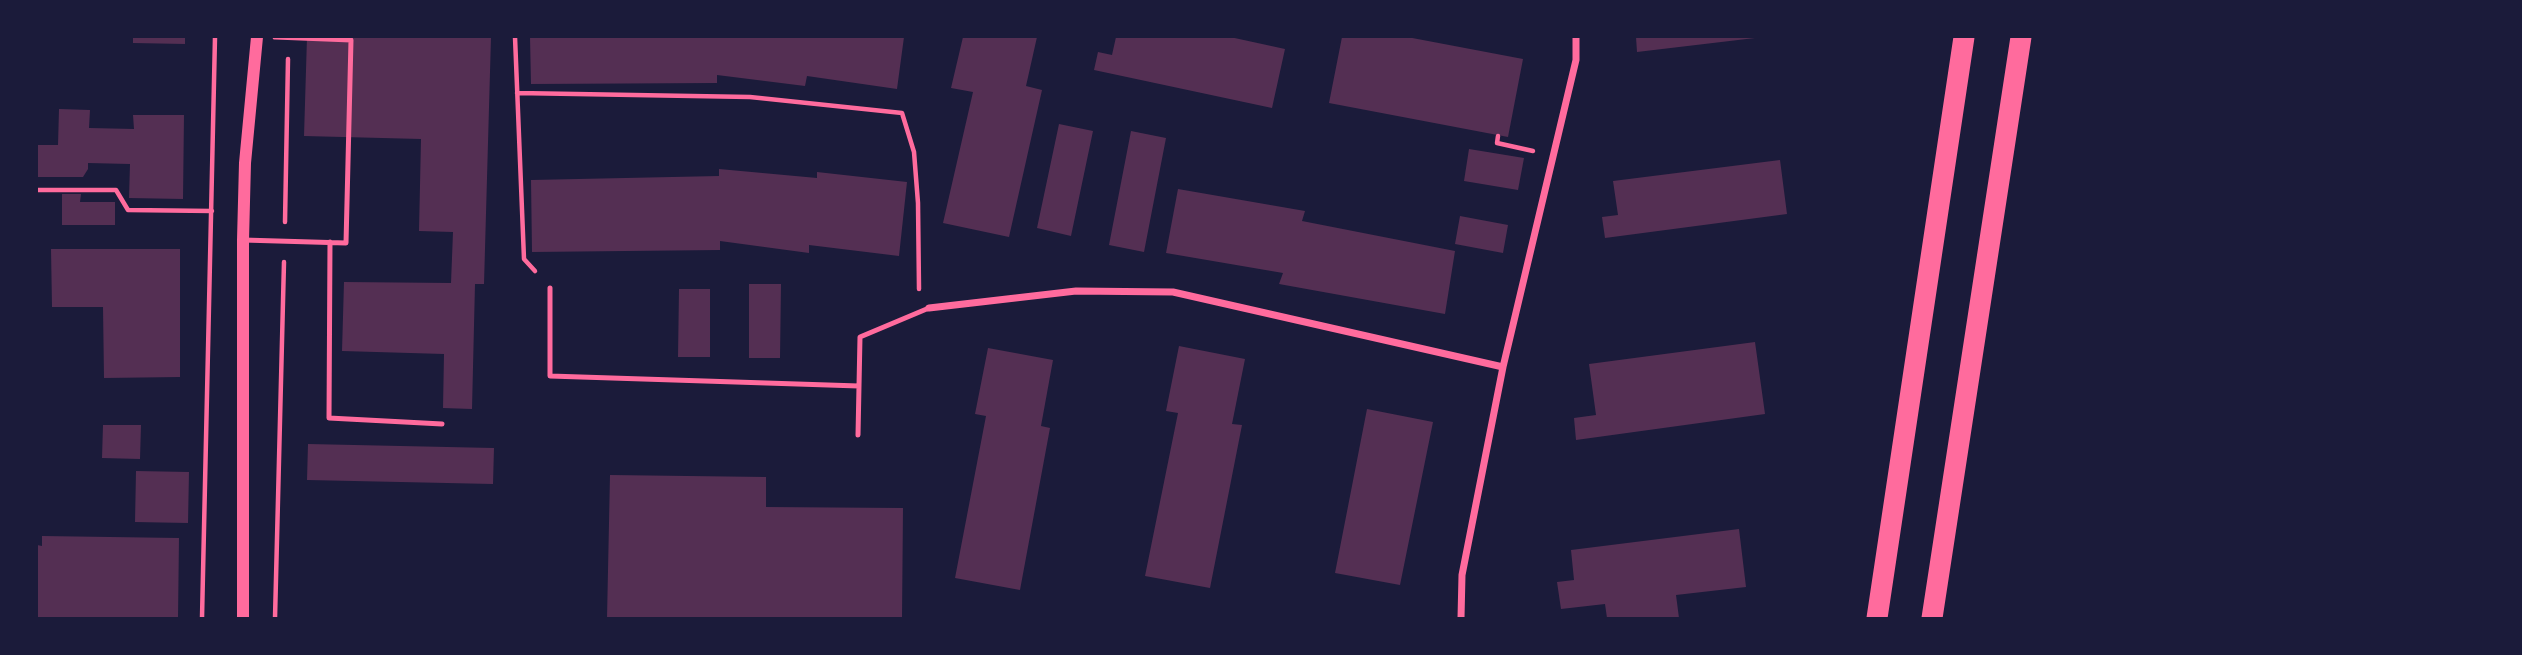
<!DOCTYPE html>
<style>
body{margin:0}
#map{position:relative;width:2522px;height:655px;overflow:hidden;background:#1b1b3a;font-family:Rubik,sans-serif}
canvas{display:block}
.frame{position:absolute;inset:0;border:38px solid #1b1b3a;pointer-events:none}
</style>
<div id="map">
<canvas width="2522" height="655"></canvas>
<div class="frame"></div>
</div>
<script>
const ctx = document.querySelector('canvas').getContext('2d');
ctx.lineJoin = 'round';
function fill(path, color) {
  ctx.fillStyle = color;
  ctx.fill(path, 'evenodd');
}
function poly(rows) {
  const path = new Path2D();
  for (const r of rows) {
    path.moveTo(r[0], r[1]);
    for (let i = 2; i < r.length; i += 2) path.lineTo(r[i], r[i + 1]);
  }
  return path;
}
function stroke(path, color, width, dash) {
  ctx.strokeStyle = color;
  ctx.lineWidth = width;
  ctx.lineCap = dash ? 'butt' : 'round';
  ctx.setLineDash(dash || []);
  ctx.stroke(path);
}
const building = poly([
 [133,37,185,37,185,44,133,43],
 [307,37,491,37,484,284,475,284,472,409,443,408,444,354,342,351,344,282,451,283,453,232,419,231,421,139,304,136],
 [530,37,904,37,897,89,807,76,805,86,717,75,717,83,531,84],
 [963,37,1037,37,1026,86,1042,90,1009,237,943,223,973,92,951,88],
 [1116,37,1230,37,1285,49,1272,108,1094,70,1098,52,1112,55],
 [1342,37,1407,37,1523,59,1508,137,1329,103],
 [1636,37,1754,37,1755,38,1637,52],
 [59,109,90,110,89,128,134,129,133,115,184,115,183,199,129,198,130,164,88,163,88,169,83,177,37,177,37,145,58,145],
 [1059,124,1093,131,1071,236,1037,228],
 [1131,131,1166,138,1144,252,1109,245],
 [1469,149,1524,158,1518,190,1464,181],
 [1780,160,1787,214,1605,238,1602,217,1618,215,1613,181],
 [719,169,817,178,817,172,907,182,899,256,809,245,809,253,720,241,720,250,532,252,531,180,719,176],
 [1178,189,1305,211,1302,221,1455,251,1445,314,1279,284,1283,273,1166,253],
 [62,194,81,194,80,202,115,202,115,225,62,225],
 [1460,216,1508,225,1503,253,1455,244],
 [51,249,180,249,180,377,104,378,103,307,52,307],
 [749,284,781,284,780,358,749,358],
 [679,289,710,289,710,357,678,357],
 [1755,342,1765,414,1576,440,1574,418,1596,415,1589,364],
 [1179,346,1245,359,1232,424,1242,425,1210,588,1145,576,1178,413,1166,411],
 [988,348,1053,360,1041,426,1050,428,1020,590,955,578,986,416,975,414],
 [1367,409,1433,422,1400,585,1335,573],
 [103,425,141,425,140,459,102,458],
 [308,444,494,448,493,484,307,480],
 [136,471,189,472,188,523,135,522],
 [610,475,766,477,766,507,903,508,902,618,607,618],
 [1739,529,1746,587,1676,595,1679,618,1607,618,1605,604,1561,609,1557,582,1574,580,1571,550],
 [42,536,179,538,178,618,37,618,37,545,42,546]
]);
const path = poly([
 [515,37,524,259,535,271],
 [517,93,750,97,902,113,914,152,918,203,919,289],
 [1498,136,1497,143,1533,151],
 [37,190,116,190,128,210,212,211],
 [285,222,288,59],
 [202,618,215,37],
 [275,618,284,262]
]);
const service = poly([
 [243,240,346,243,351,40,275,37],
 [330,242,329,418,442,424],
 [550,288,550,376,859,386],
 [858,435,860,337,929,308]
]);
const minor = poly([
 [929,308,1076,291,1173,292,1503,367],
 [1461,618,1462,575,1503,367,1576,60,1576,37]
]);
const tertiary = poly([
 [243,618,243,240,245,163,257,37]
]);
const motorway = poly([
 [1877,618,1964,37],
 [1932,618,2021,37]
]);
fill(building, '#542f53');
stroke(path, '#ff6b9d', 4.5);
stroke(service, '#ff6b9d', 5);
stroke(minor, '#ff6b9d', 7);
stroke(tertiary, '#ff6b9d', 12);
stroke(motorway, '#ff6b9d', 21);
</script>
